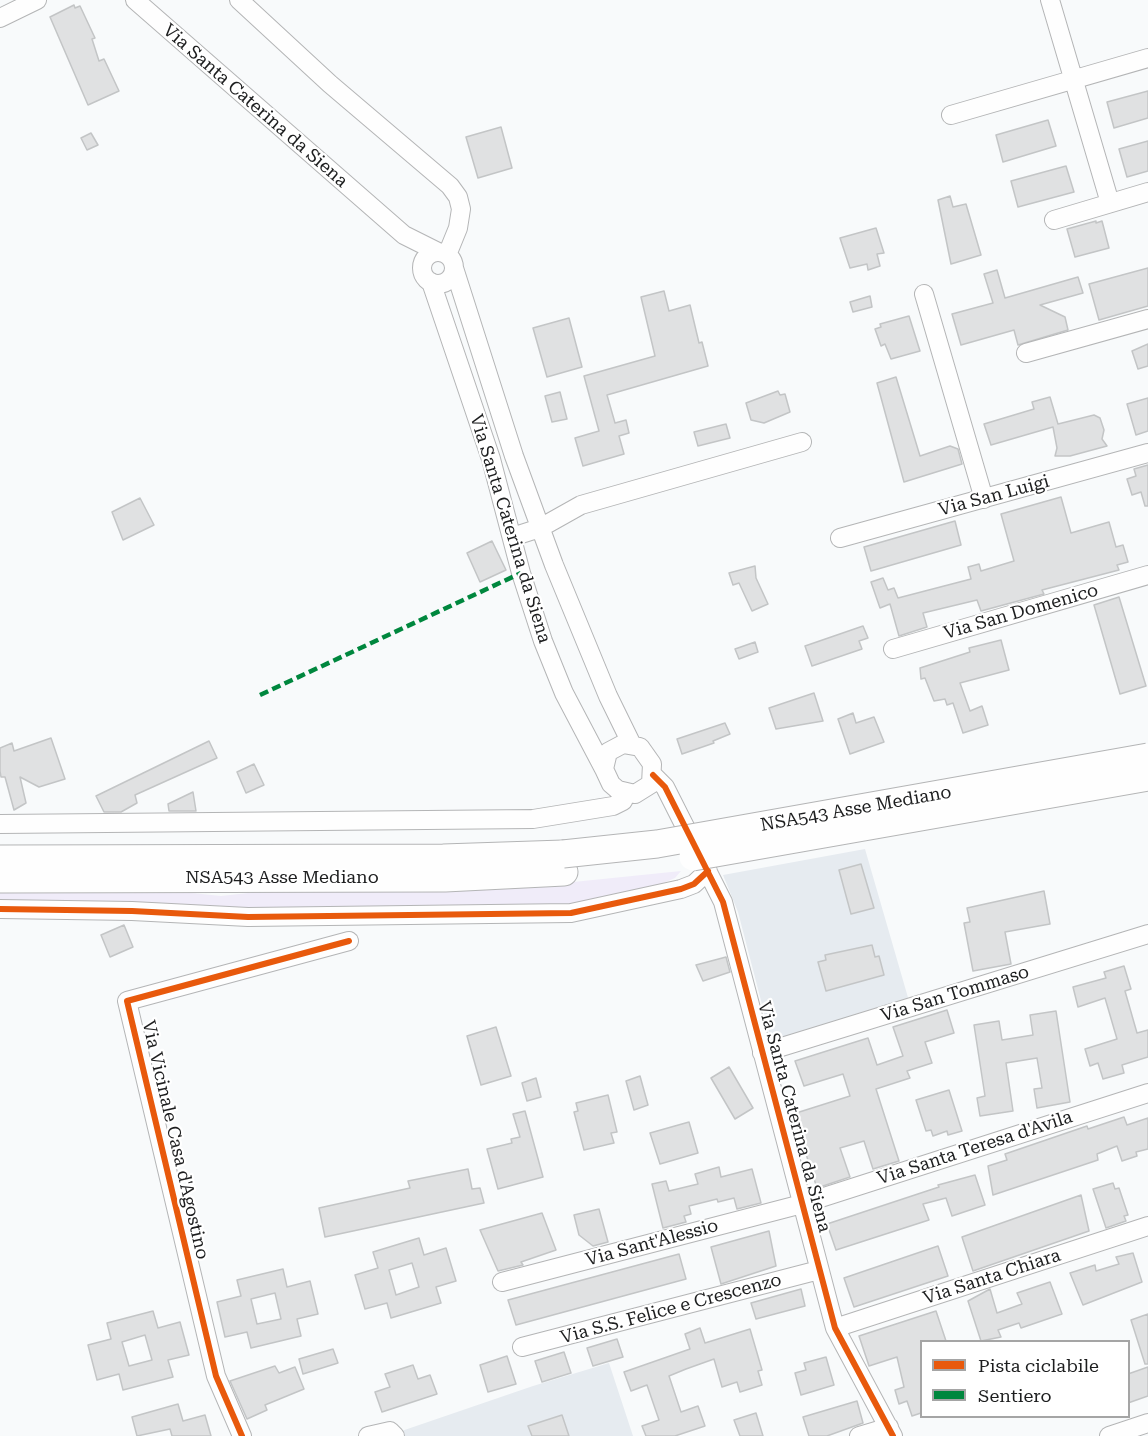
<!DOCTYPE html>
<style>
body{margin:0}
#map{position:relative;width:1148px;height:1436px;overflow:hidden;background:#f8fafb;font-family:"Roboto Serif",serif}
canvas{display:block}
.legend{position:absolute;left:920px;top:1340px;width:210px;height:78px;box-sizing:border-box;background:#fff;border:2px solid #a5a5a5;margin:0;padding:8px 10px;list-style:none;font-size:18px;color:#1d1e1f}
.legend li{display:flex;align-items:center;gap:12px;height:30px}
.legend b{width:30px;border:2px solid #a5a5a5}
</style>
<div id="map">
<canvas width="1148" height="1436"></canvas>
<ul class="legend">
<li><b style="height:8px;background:#e8590c"></b>Pista ciclabile</li>
<li><b style="height:8px;background:#00873e"></b>Sentiero</li>
</ul>
</div>
<script>
const ctx = document.querySelector('canvas').getContext('2d');
ctx.lineJoin = 'round';
function fill(path, color) {
  ctx.fillStyle = color;
  ctx.fill(path, 'evenodd');
}
function poly(rows) {
  const path = new Path2D();
  for (const r of rows) {
    if (r.length === 3) {
      path.moveTo(r[0] + r[2], r[1]);
      path.arc(r[0], r[1], r[2], 0, 2 * Math.PI);
      continue;
    }
    path.moveTo(r[0], r[1]);
    for (let i = 2; i < r.length; i += 2) path.lineTo(r[i], r[i + 1]);
  }
  return path;
}
function stroke(path, color, width, dash) {
  ctx.strokeStyle = color;
  ctx.lineWidth = width;
  ctx.lineCap = dash ? 'butt' : 'round';
  ctx.setLineDash(dash || []);
  ctx.stroke(path);
}
function label(font, color, halo, rows, align = 'center') {
  ctx.font = font + ' "Roboto Serif",serif';
  ctx.lineWidth = 4.5;
  ctx.setLineDash([]);
  ctx.textBaseline = 'middle';
  ctx.strokeStyle = halo;
  ctx.fillStyle = color;
  for (const [text, x, y, turn = 0] of rows) {
    ctx.save();
    ctx.translate(x, y);
    ctx.rotate((+turn || 0) * Math.PI / 180);
    ctx.textAlign = isNaN(turn) ? turn : align;
    if (halo) ctx.strokeText(text, 0, 0);
    ctx.fillText(text, 0, 0);
    ctx.restore();
  }
}
const built = poly([
 [865,849,909,1001,772,1043,738,912,723,875],
 [609,1363,633,1436,387,1436,533,1386]
]);
const green = poly([
 [681,871,675,878,654,887,570,906,254,911,0,904,0,888,153,889,221,896,275,890,534,886]
]);
const building = poly([
 [74,5,75,8,80,6,95,38,92,39,99,61,104,59,119,91,88,105,50,17,74,5],
 [1148,91,1148,118,1114,128,1107,102,1148,91],
 [1048,120,1056,146,1003,162,996,135,1048,120],
 [501,127,512,168,478,178,466,137,501,127],
 [91,133,98,145,87,150,81,138,91,133],
 [1148,141,1148,171,1127,177,1119,149,1148,141],
 [1066,166,1074,192,1018,207,1011,181,1066,166],
 [950,196,953,207,966,204,981,255,951,264,938,200,950,196],
 [1096,221,1096,223,1102,221,1109,248,1075,257,1067,229,1096,221],
 [876,228,884,253,877,254,880,266,868,270,867,264,850,268,840,238,876,228],
 [1148,268,1148,306,1099,320,1089,284,1148,268],
 [997,270,1005,298,1078,277,1083,293,1040,305,1065,317,1068,330,1018,345,1014,330,961,345,952,314,993,303,984,274,997,270],
 [664,291,669,311,690,305,699,343,702,342,708,366,607,395,615,423,626,420,629,433,619,436,624,454,583,466,575,438,599,431,584,376,655,356,641,297,664,291],
 [870,296,872,307,853,312,850,302,870,296],
 [909,316,920,351,891,359,885,344,881,346,875,329,881,327,880,324,909,316],
 [569,318,582,367,547,377,533,328,569,318],
 [1148,344,1148,366,1138,369,1132,351,1148,344],
 [896,377,920,456,950,446,958,449,962,464,904,482,877,383,896,377],
 [778,391,780,395,785,394,790,412,764,423,751,420,746,403,778,391],
 [560,392,567,419,552,422,545,396,560,392],
 [1050,397,1058,424,1094,415,1100,418,1104,430,1102,439,1107,446,1070,456,1055,456,1057,448,1053,427,991,445,984,424,1034,409,1032,402,1050,397],
 [1148,398,1148,431,1136,435,1127,404,1148,398],
 [726,424,730,438,698,446,694,432,726,424],
 [1148,465,1148,506,1145,506,1141,492,1132,495,1127,479,1136,476,1134,469,1148,465],
 [1061,497,1071,533,1109,522,1116,547,1123,545,1128,562,1117,565,1119,570,1042,590,1044,594,981,611,977,600,923,613,927,627,899,636,890,604,880,608,871,582,883,578,888,590,894,588,898,598,971,579,968,567,979,564,981,571,1014,561,1001,514,1061,497],
 [140,498,154,525,123,540,112,512,140,498],
 [955,521,961,545,871,571,864,547,955,521],
 [492,541,506,570,480,582,467,553,492,541],
 [755,566,756,578,768,604,752,611,739,583,733,585,729,573,755,566],
 [1119,597,1146,686,1120,694,1094,605,1119,597],
 [863,626,868,638,859,641,862,649,812,666,805,646,863,626],
 [1001,640,1009,670,960,683,970,711,982,706,988,725,963,733,953,703,947,705,945,699,934,701,925,678,921,679,920,668,970,652,969,648,1001,640],
 [755,642,758,652,739,659,735,649,755,642],
 [814,693,823,721,776,729,769,708,814,693],
 [853,713,856,723,874,717,884,742,850,754,838,719,853,713],
 [725,723,730,734,713,741,714,743,682,754,677,739,725,723],
 [51,738,65,779,39,787,20,777,26,803,14,810,5,777,1,777,0,771,0,748,12,743,14,751,51,738],
 [209,741,217,758,135,795,137,803,121,812,104,812,96,796,209,741],
 [254,764,264,785,246,793,237,772,254,764],
 [193,792,196,811,169,811,168,804,193,792],
 [861,864,874,908,851,914,839,870,861,864],
 [1044,891,1050,924,1005,932,1011,964,973,971,964,923,970,922,967,908,1044,891],
 [124,925,133,947,110,957,101,935,124,925],
 [872,945,875,957,879,956,884,975,826,991,818,962,826,960,825,955,872,945],
 [726,957,730,972,703,981,696,965,726,957],
 [1124,966,1131,989,1125,991,1137,1033,1148,1030,1148,1057,1122,1065,1124,1073,1103,1079,1098,1063,1090,1066,1085,1049,1117,1039,1105,998,1078,1007,1073,987,1106,978,1104,972,1124,966],
 [947,1010,954,1033,925,1042,932,1063,907,1071,910,1078,876,1089,899,1161,873,1169,864,1141,840,1148,850,1177,817,1188,793,1114,850,1096,843,1074,804,1086,795,1061,868,1038,877,1065,903,1056,893,1027,947,1010],
 [1056,1011,1070,1102,1037,1108,1034,1089,1042,1088,1037,1058,1006,1063,1013,1111,980,1116,977,1098,985,1096,974,1025,999,1021,1002,1040,1033,1035,1030,1015,1056,1011],
 [496,1027,511,1076,481,1085,467,1036,496,1027],
 [729,1067,753,1108,735,1119,711,1078,729,1067],
 [640,1076,648,1105,634,1110,626,1081,640,1076],
 [536,1078,541,1097,527,1101,522,1083,536,1078],
 [949,1090,962,1131,948,1135,947,1131,933,1136,931,1130,926,1131,916,1100,949,1090],
 [608,1095,617,1132,611,1133,614,1143,584,1150,574,1112,578,1111,576,1103,608,1095],
 [525,1111,543,1177,498,1189,487,1149,512,1143,511,1139,520,1137,513,1114,525,1111],
 [1124,1117,1127,1125,1148,1118,1148,1149,1136,1152,1137,1156,1122,1161,1117,1146,1097,1154,1098,1160,993,1195,988,1166,1007,1160,1005,1154,1087,1126,1088,1129,1124,1117],
 [689,1122,698,1153,660,1164,650,1133,689,1122],
 [719,1167,721,1177,752,1169,761,1203,737,1209,734,1198,718,1202,717,1199,689,1206,691,1214,684,1216,686,1222,663,1228,652,1184,666,1181,669,1191,698,1184,695,1174,719,1167],
 [468,1169,472,1189,480,1188,484,1203,325,1237,319,1208,410,1188,408,1181,468,1169],
 [975,1175,985,1205,952,1216,946,1198,923,1204,929,1220,836,1250,827,1224,939,1187,938,1185,975,1175],
 [1113,1183,1115,1189,1119,1188,1128,1215,1124,1216,1126,1221,1106,1228,1093,1189,1113,1183],
 [1081,1195,1089,1231,973,1271,962,1237,1081,1195],
 [599,1209,608,1242,593,1246,579,1235,574,1215,599,1209],
 [542,1213,556,1250,521,1262,523,1265,498,1271,480,1230,542,1213],
 [769,1231,776,1266,721,1284,711,1247,769,1231],
 [419,1238,424,1255,446,1248,456,1281,436,1287,441,1303,391,1318,387,1303,365,1309,355,1275,378,1268,373,1252,419,1238],
 [412,1263,419,1287,396,1295,389,1270,412,1263],
 [938,1246,948,1276,854,1307,844,1278,938,1246],
 [1133,1253,1142,1282,1083,1305,1070,1273,1095,1265,1096,1271,1119,1264,1116,1257,1133,1253],
 [679,1254,686,1279,516,1325,508,1300,679,1254],
 [283,1269,287,1287,310,1281,318,1314,297,1319,301,1336,251,1348,247,1332,225,1337,217,1302,241,1296,237,1280,283,1269],
 [275,1293,281,1319,257,1324,251,1299,275,1293],
 [1050,1282,1062,1314,1021,1328,1019,1323,998,1330,1001,1337,981,1341,968,1301,990,1289,997,1313,1022,1304,1017,1293,1050,1282],
 [801,1289,805,1306,756,1319,751,1303,801,1289],
 [153,1311,158,1328,180,1322,189,1355,168,1360,173,1377,123,1390,119,1374,97,1380,88,1345,111,1339,107,1323,153,1311],
 [145,1335,152,1360,129,1366,122,1342,145,1335],
 [936,1311,946,1341,921,1341,921,1413,912,1416,907,1401,899,1404,895,1390,904,1387,897,1357,869,1366,859,1336,936,1311],
 [1148,1314,1148,1364,1145,1364,1131,1320,1148,1314],
 [700,1328,705,1343,750,1329,762,1370,758,1371,762,1385,740,1392,737,1382,722,1387,714,1359,686,1369,669,1376,681,1412,698,1406,705,1426,675,1436,646,1436,642,1426,659,1420,647,1385,631,1391,624,1372,690,1349,685,1334,700,1328],
 [617,1339,623,1357,593,1366,587,1348,617,1339],
 [333,1349,338,1363,303,1374,299,1359,333,1349],
 [564,1352,571,1373,542,1382,535,1361,564,1352],
 [507,1356,516,1384,488,1392,480,1365,507,1356],
 [826,1357,834,1385,801,1395,795,1373,806,1370,804,1363,826,1357],
 [413,1365,418,1379,430,1375,437,1394,382,1412,375,1392,390,1387,385,1374,413,1365],
 [275,1366,279,1373,295,1367,304,1389,265,1405,267,1410,247,1419,230,1381,275,1366],
 [1148,1367,1148,1396,1128,1403,1128,1374,1148,1367],
 [857,1401,863,1423,827,1436,809,1436,803,1417,857,1401],
 [178,1404,183,1421,205,1415,211,1436,172,1436,170,1429,137,1436,132,1417,178,1404],
 [756,1413,763,1436,740,1436,734,1420,756,1413],
 [562,1415,569,1436,532,1436,528,1426,562,1415]
]);
const minor = poly([
 [135,0,404,235,438,252],
 [239,0,330,84,450,186,458,197,461,209,458,228,447,255],
 [1050,0,1110,203],
 [0,18,37,0],
 [951,115,1148,58],
 [1054,220,1148,192],
 [438,268,16],
 [454,268,514,456,554,565,608,696,632,745],
 [431,282,491,459,521,573,543,641,564,693,604,769],
 [924,294,984,499],
 [1026,353,1148,319],
 [512,537,540,528,581,505,802,442],
 [840,538,1148,453],
 [893,649,1148,575],
 [623,744,640,747,652,764,651,784,635,794,618,790,611,784,604,769,608,752,623,744],
 [653,775,665,787,723,902,835,1328,893,1436],
 [0,824,533,819,613,806,623,801,626,794],
 [0,909,132,911,248,917,571,913,681,889,694,884,708,871],
 [762,1053,1148,934],
 [502,1282,802,1204,1148,1093],
 [835,1328,1148,1226],
 [522,1347,819,1270],
 [242,1436,216,1376,127,1001,349,941],
 [368,1436,390,1431,395,1436],
 [859,1436,889,1427],
 [1109,1436,1148,1423]
]);
const highway = poly([
 [0,859,443,858,563,854],
 [0,879,445,878,564,872]
]);
const highwayBridge = poly([
 [563,854,657,844,1148,757],
 [693,857,1148,777]
]);
const quiet = poly([
 [260,695,521,573]
]);
const cycleway = poly([
 [653,775,665,787,723,902,835,1328,893,1436],
 [0,909,132,911,248,917,571,913,681,889,694,884,708,871],
 [242,1436,216,1376,127,1001,349,941]
]);
const streetNames = [
 ["Via Santa Caterina da Siena",255,106,41],
 ["Via San Luigi",994,496,-15],
 ["Via Santa Caterina da Siena",510,529,73],
 ["Via San Domenico",1021,612,-16],
 ["NSA543 Asse Mediano",856,809,-10],
 ["NSA543 Asse Mediano",282,878],
 ["Via San Tommaso",955,994,-17],
 ["Via Santa Caterina da Siena",794,1117,75],
 ["Via Vicinale Casa d'Agostino",175,1140,77],
 ["Via Santa Teresa d'Avila",975,1148,-18],
 ["Via Sant'Alessio",652,1243,-15],
 ["Via Santa Chiara",992,1277,-18],
 ["Via S.S. Felice e Crescenzo",671,1309,-15]
];
fill(built, '#e6ebf0');
fill(green, '#f0ecf9');
fill(building, '#e0e1e2');
stroke(building, '#c3c5c6', 1.5);
stroke(minor, '#b4b5b6', 20);
stroke(highway, '#b4b5b6', 29);
stroke(minor, '#fefefe', 18);
stroke(highway, '#fefefe', 27);
stroke(highwayBridge, '#b4b5b6', 29, []);
stroke(highwayBridge, '#fefefe', 27);
stroke(quiet, '#00873e', 4.5, [9, 4.5]);
stroke(cycleway, '#e8590c', 6);
label('18px', '#1d1e1f', '#fff', streetNames);
</script>
